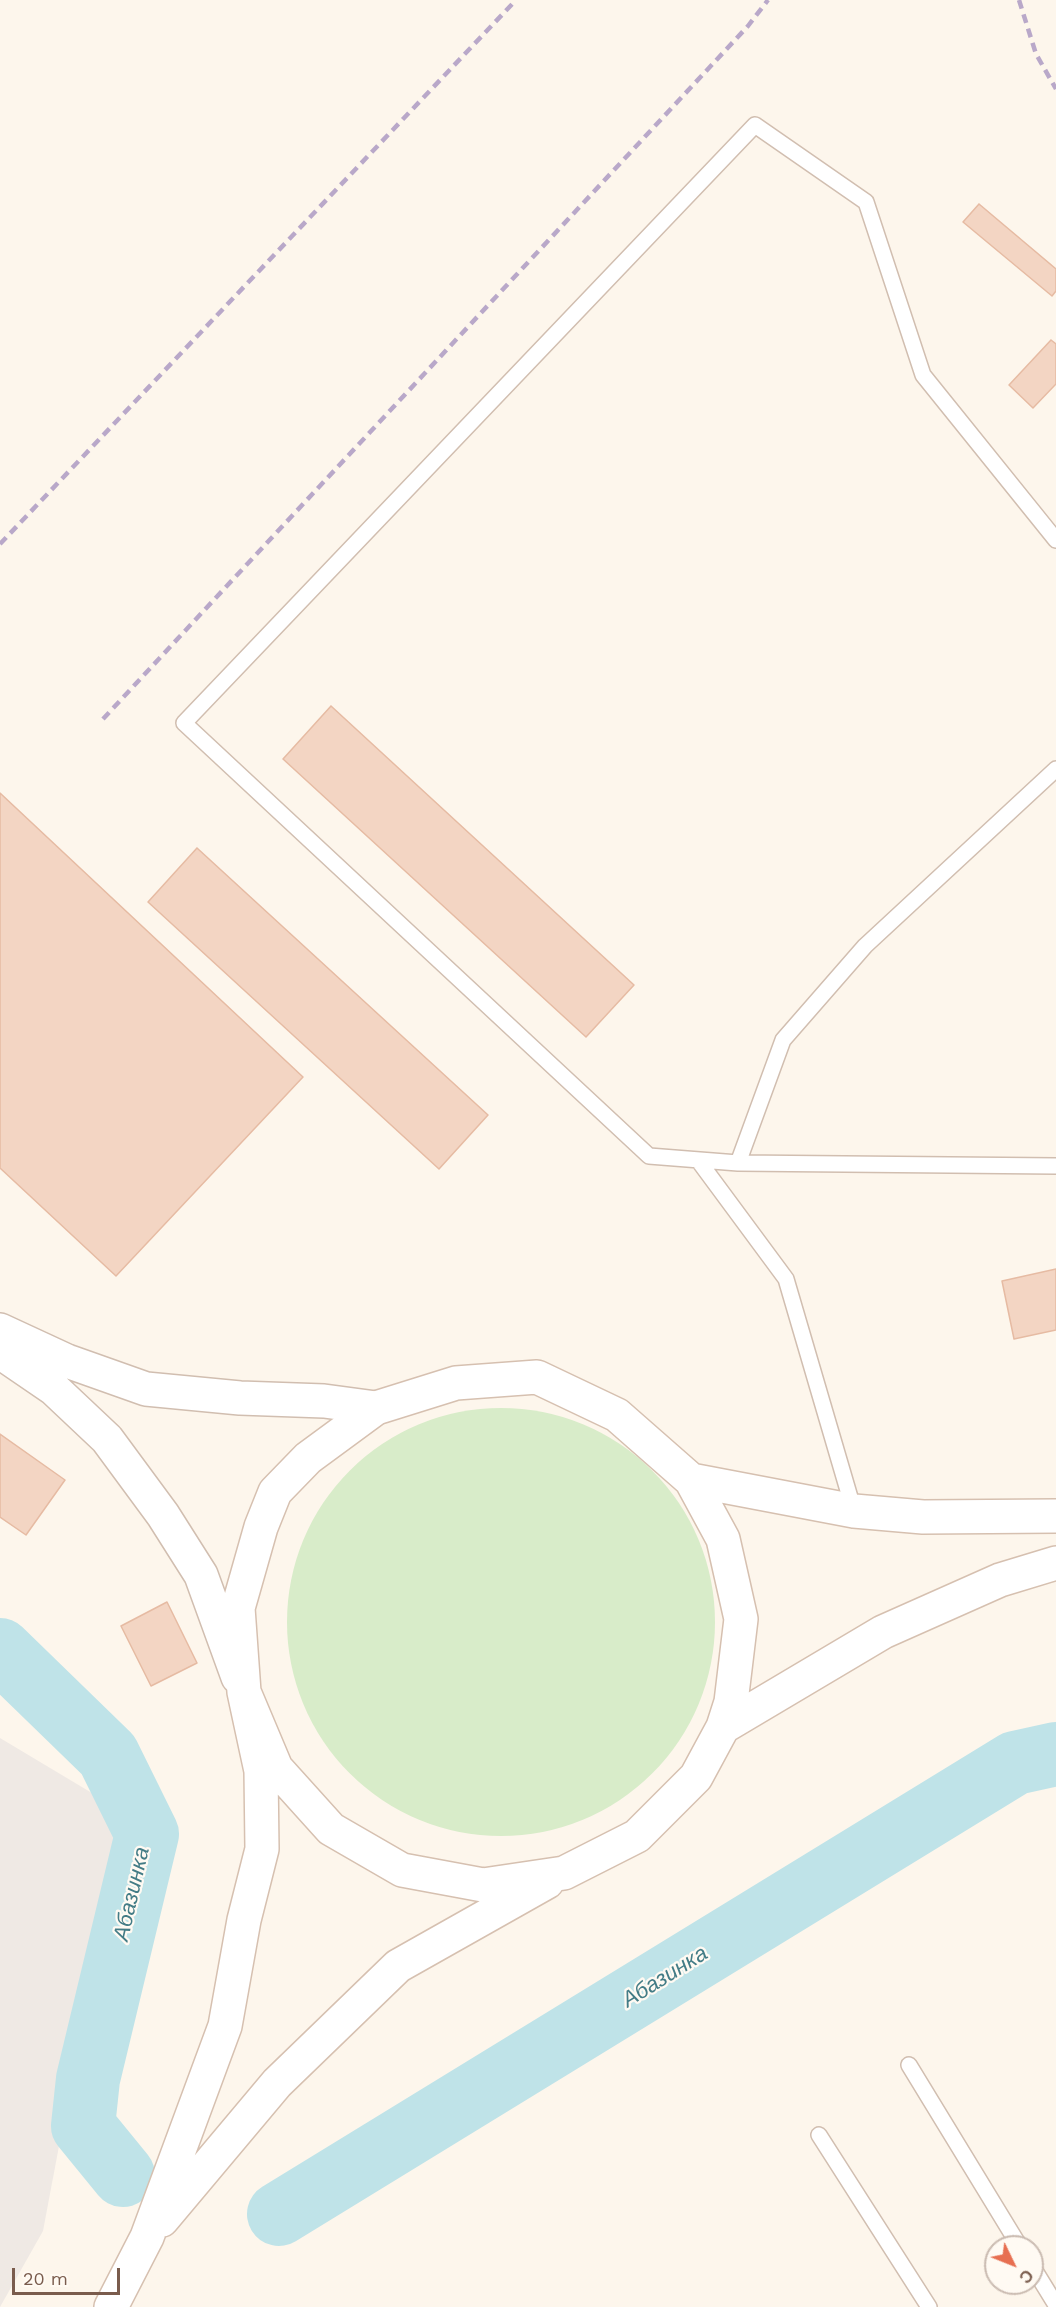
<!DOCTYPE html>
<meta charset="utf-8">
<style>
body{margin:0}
#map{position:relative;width:1056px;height:2307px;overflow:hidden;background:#fdf6ec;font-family:"Work Sans",sans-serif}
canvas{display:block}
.north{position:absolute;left:984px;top:2235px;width:60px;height:60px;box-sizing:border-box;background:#fffaf3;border:2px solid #cabbb1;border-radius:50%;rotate:133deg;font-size:16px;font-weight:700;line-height:24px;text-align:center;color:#7a5c4d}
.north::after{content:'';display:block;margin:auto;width:21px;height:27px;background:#e76f51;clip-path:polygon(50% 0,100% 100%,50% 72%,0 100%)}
.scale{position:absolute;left:12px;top:2268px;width:108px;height:27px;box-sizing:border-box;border:3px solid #7a5c4d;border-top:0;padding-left:8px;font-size:18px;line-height:21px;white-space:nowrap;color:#7a5c4d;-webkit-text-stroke:4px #fffaf3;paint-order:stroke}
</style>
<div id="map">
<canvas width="1056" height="2307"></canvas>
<div class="north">С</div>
<div class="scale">20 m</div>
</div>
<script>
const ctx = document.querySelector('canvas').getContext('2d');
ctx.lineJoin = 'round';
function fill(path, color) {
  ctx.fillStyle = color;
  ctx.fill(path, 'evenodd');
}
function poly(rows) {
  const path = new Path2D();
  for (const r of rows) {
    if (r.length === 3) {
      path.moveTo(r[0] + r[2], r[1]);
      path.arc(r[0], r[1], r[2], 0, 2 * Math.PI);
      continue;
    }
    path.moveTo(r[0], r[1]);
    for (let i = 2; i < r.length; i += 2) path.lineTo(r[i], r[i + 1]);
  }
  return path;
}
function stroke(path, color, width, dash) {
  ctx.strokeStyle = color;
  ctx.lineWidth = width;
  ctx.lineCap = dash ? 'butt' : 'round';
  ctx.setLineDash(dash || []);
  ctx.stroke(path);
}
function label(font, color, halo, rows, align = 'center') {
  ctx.font = font + ' "Work Sans",sans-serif';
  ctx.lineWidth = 4.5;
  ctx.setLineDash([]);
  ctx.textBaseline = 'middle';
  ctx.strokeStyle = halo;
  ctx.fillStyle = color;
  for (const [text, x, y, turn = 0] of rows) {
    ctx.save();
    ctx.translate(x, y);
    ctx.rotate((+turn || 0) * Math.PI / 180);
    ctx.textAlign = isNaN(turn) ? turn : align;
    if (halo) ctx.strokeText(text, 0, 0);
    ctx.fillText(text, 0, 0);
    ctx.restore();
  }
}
const industrial = poly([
 [0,1738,122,1811,43,2231,0,2307]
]);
const green = poly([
 [501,1622,214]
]);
const river = poly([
 [0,1650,108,1755,147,1834,88,2079,83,2126,123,2175],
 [279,2214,1015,1763,1056,1754]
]);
const building = poly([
 [979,204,1056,269,1056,291,1052,296,963,222,979,204],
 [1051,340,1056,344,1056,384,1033,408,1009,385,1051,340],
 [331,706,634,985,586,1037,283,759,331,706],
 [0,793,303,1077,116,1276,0,1168,0,793],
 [197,848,488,1115,439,1169,148,902,197,848],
 [1056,1269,1056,1330,1014,1339,1002,1281,1056,1269],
 [0,1434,65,1480,26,1535,0,1517,0,1434],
 [167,1602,197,1663,151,1686,121,1626,167,1602]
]);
const service = poly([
 [1056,540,923,375,866,202,755,125,184,723,649,1156,738,1163,1056,1166],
 [698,1160,786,1279,854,1511],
 [738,1163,783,1040,865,946,1056,769],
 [909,2065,1020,2247],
 [819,2135,929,2307],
 [1032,2266,1056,2305]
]);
const tertiary = poly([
 [0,1330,67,1361,146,1389,240,1398,324,1401,376,1408],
 [0,1352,54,1389,107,1439,163,1515,201,1575,238,1677]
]);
const secondary = poly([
 [691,1480,854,1511,923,1517,1056,1516],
 [723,1727,883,1632,1000,1580,1056,1563],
 [162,2220,277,2083,398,1966,547,1882],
 [111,2307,147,2237,225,2026,244,1920,262,1849,261,1771,244,1692,238,1608,261,1527,275,1492,308,1458,376,1408,456,1383,537,1377,617,1415,691,1480,723,1539,741,1619,731,1702,723,1727,696,1777,637,1836,564,1873,483,1885,402,1870,331,1829,276,1768,244,1692]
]);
const rail = poly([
 [1019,0,1036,54,1056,89],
 [0,544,516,0],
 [103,719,748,26,768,0]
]);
const waterNames = [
 ["Абазинка",132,1894,-77],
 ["Абазинка",665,1977,-32]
];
fill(industrial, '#efe9e4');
fill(green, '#d8ecc9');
stroke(river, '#bfe3e8', 64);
fill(building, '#f3d5c3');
stroke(building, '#e6bba3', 1.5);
stroke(service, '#d1beb0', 18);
stroke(tertiary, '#d1beb0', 36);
stroke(secondary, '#d6c0b0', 36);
stroke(service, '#fff', 15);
stroke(tertiary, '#fff', 33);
stroke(secondary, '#fff', 33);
stroke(rail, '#b9a8c9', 4.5, [9, 6]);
label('italic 22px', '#437c86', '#fffaf3', waterNames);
</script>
